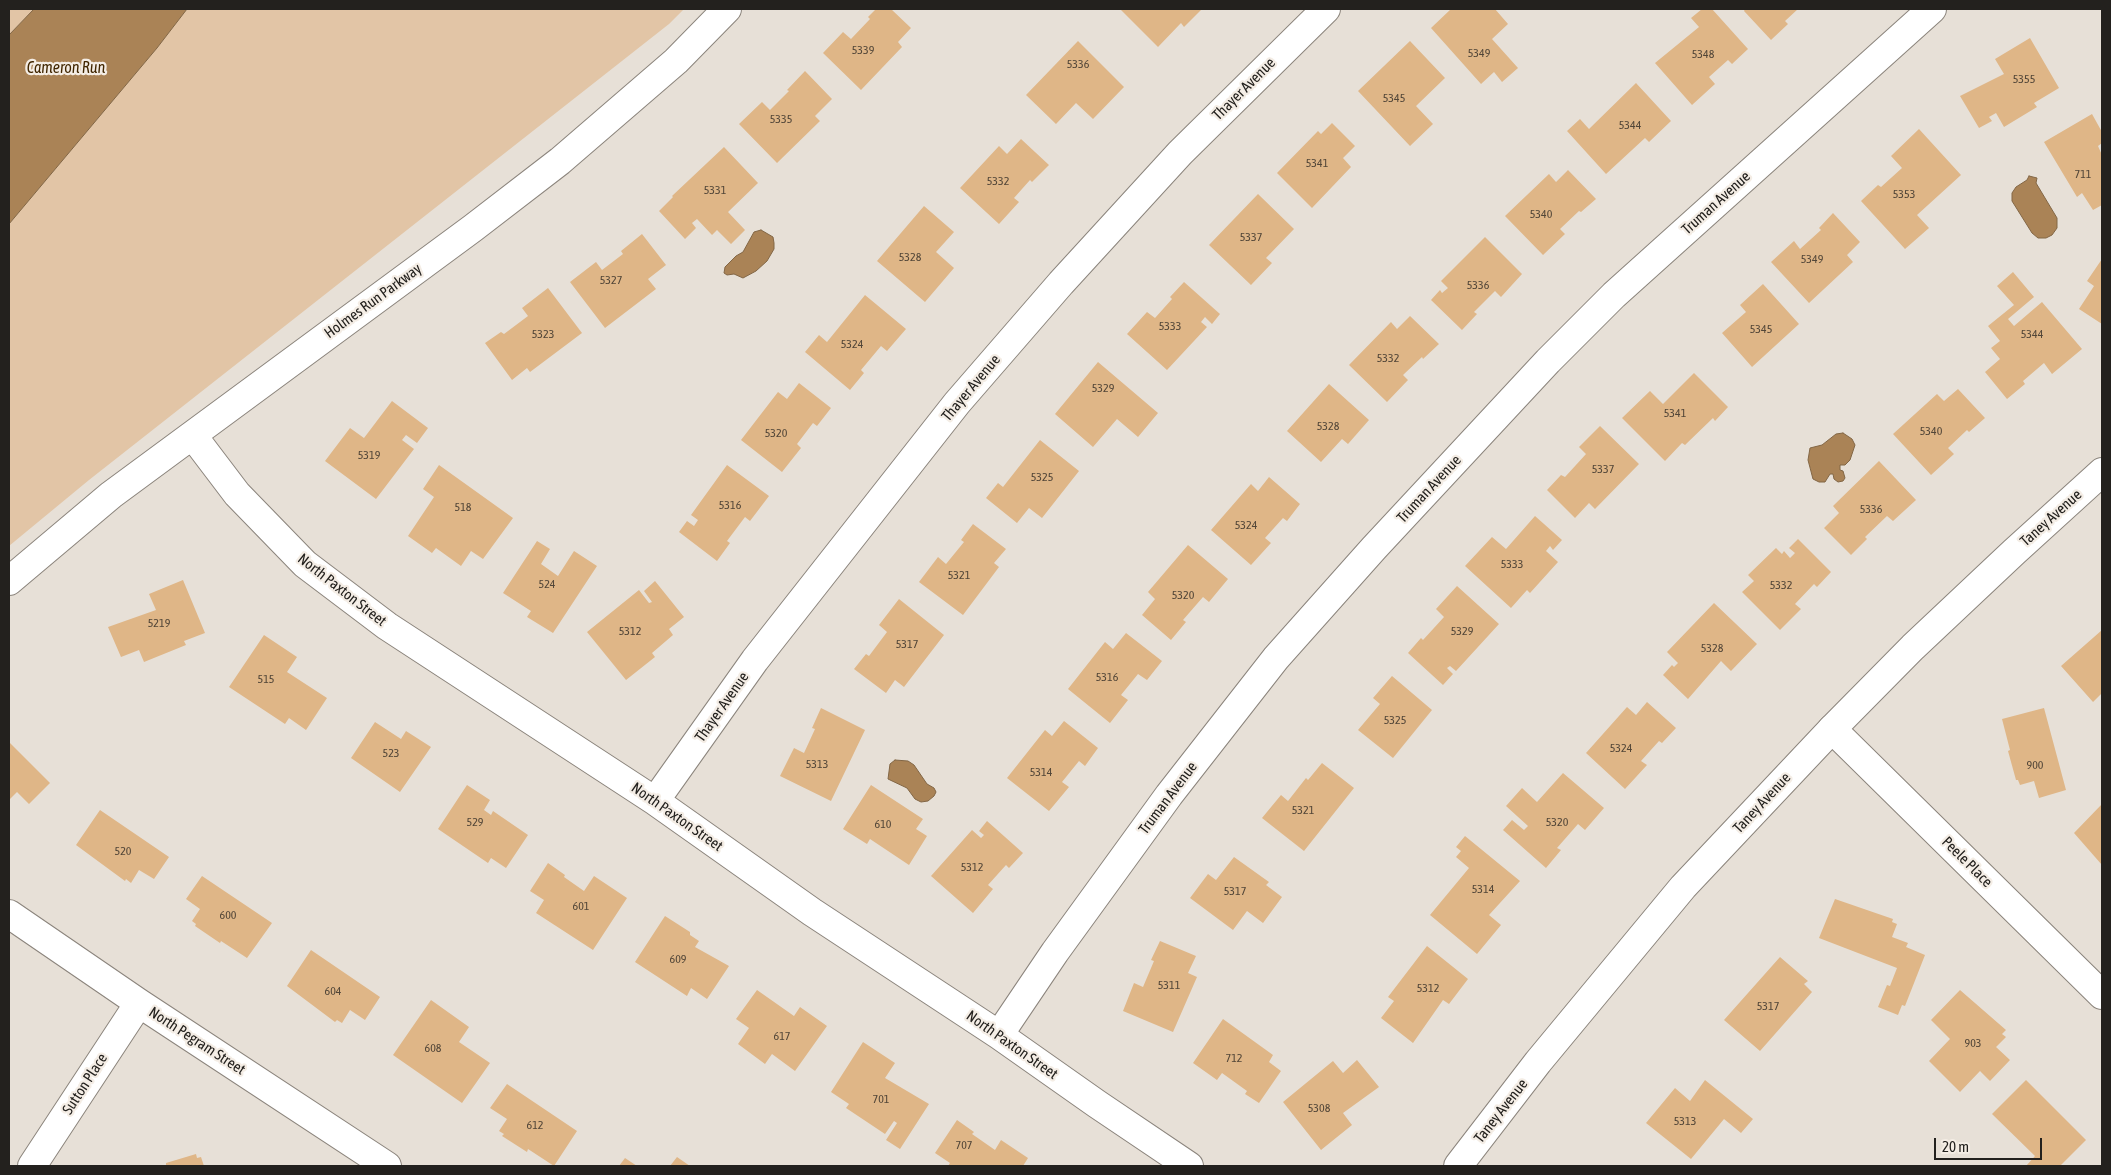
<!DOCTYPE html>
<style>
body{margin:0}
#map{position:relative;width:2111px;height:1175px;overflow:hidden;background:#e7e0d7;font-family:"Asap Condensed",sans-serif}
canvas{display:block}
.frame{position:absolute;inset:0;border:10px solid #23211e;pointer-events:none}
.scale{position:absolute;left:1934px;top:1138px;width:108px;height:22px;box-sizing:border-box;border:2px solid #23211e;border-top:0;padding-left:6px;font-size:15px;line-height:18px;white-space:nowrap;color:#23211e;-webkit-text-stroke:4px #f4ede5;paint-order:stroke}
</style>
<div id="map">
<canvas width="2111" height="1175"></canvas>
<div class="frame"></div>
<div class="scale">20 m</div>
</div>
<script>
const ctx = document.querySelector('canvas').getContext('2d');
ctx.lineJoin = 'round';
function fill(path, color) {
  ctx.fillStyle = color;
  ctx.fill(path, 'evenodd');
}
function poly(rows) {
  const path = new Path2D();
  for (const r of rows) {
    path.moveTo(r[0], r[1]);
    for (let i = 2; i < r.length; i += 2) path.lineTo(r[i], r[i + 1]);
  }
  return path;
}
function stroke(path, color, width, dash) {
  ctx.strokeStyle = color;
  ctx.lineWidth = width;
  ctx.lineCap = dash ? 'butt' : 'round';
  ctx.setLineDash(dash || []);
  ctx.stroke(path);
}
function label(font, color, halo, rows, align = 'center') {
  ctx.font = font + ' "Asap Condensed",sans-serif';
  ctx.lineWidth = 4.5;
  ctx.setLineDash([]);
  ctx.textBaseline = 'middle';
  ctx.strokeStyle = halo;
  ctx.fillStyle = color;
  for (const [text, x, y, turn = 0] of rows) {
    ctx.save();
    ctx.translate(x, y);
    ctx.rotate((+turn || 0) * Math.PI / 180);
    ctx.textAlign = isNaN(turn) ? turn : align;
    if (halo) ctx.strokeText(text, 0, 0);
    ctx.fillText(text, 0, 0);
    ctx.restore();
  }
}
const green = poly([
 [9,9,34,9,9,35],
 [187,9,684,9,669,24,89,480,9,546,9,224,157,48]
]);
const water = poly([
 [34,9,187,9,157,48,9,224,9,35,34,9],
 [2029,176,2037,178,2036,183,2057,218,2057,228,2052,235,2046,238,2038,238,2032,233,2012,201,2012,193,2016,187,2027,180,2029,176],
 [761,230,773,237,774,243,774,249,767,261,756,271,743,278,734,274,727,275,724,273,725,267,736,256,743,252,754,232,761,230],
 [1843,433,1852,439,1855,445,1850,460,1845,465,1840,465,1840,470,1843,471,1845,478,1843,481,1838,482,1834,479,1833,474,1830,474,1825,482,1819,482,1813,479,1808,460,1810,448,1822,445,1836,434,1843,433],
 [895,760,908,761,914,765,927,784,934,788,936,792,934,796,928,801,921,802,915,799,907,788,888,779,890,764,895,760]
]);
const building = poly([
 [876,9,891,9,911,28,898,42,902,47,861,90,823,53,843,32,851,39,870,19,868,17],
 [1120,9,1202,9,1184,27,1181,23,1158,47],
 [1451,9,1495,9,1508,24,1492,39,1518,68,1502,82,1494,72,1481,84,1431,28],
 [1702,9,1712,9,1748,49,1732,64,1728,60,1709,77,1715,84,1692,105,1655,63,1699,27,1691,18],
 [1745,9,1798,9,1785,21,1788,24,1771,40,1744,11],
 [2030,38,2059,88,2034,103,2037,107,2004,127,1996,113,1989,117,1992,121,1979,128,1960,96,2004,74,1995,59],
 [1078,41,1124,87,1093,119,1076,103,1056,124,1026,95],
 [1410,41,1445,78,1416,106,1433,124,1410,146,1358,91],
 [805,71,832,99,815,116,820,121,777,163,739,124,762,102,770,110,789,91,787,90],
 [1636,83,1671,121,1649,142,1645,138,1606,174,1567,131,1580,119,1589,129],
 [2092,114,2102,132,2102,143,2098,146,2102,155,2102,205,2093,210,2082,193,2077,197,2044,142],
 [1332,123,1355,146,1343,158,1351,167,1312,208,1277,173,1318,131,1321,134],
 [1919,129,1961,175,1917,215,1929,228,1905,249,1861,201,1878,185,1881,187,1902,168,1891,156],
 [1021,139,1049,165,1032,182,1030,180,1014,198,1019,202,999,224,960,188,999,146,1007,154],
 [724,147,758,183,728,212,745,230,731,244,717,230,712,235,697,219,692,223,696,228,685,239,659,211,673,197,672,196],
 [1568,170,1596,199,1581,212,1579,211,1560,229,1565,234,1543,255,1505,216,1549,174,1556,182],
 [1258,194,1294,229,1266,258,1272,263,1251,285,1209,245],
 [924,206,954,232,936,252,954,268,925,302,877,261],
 [1833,213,1860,242,1847,255,1853,262,1809,303,1771,262,1794,241,1800,249,1821,230,1819,228],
 [642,234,666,265,648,279,656,289,605,328,570,282,596,262,602,270,623,254,621,251],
 [1485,237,1522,274,1501,297,1495,291,1474,312,1477,314,1462,330,1431,300,1440,290,1442,293,1448,288,1441,281],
 [2102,259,2102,324,2079,309,2094,286,2087,281],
 [2013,272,2034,297,2008,319,2014,326,2042,302,2082,349,2052,374,2044,363,2023,381,2025,384,2007,399,1985,372,2000,359,1991,348,2000,341,1988,326,2014,305,1997,286],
 [1184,282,1220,314,1212,324,1205,317,1201,322,1207,327,1167,370,1127,334,1147,312,1155,318,1172,299,1170,297],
 [1763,284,1799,324,1752,367,1722,333,1746,312,1740,305],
 [548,288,582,333,530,372,527,368,512,380,485,343,501,332,504,334,528,316,522,308],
 [865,295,906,329,887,351,881,346,861,370,864,373,850,390,805,352,819,335,827,342],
 [1410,316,1439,344,1423,359,1422,357,1403,375,1408,380,1387,402,1349,365,1391,322,1397,329],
 [1098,362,1158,413,1138,437,1117,419,1093,447,1055,414],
 [1694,373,1728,407,1715,421,1713,418,1685,445,1682,443,1665,461,1622,418,1650,391,1663,404],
 [799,383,831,408,817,426,813,423,797,444,801,448,782,472,741,440,778,392,787,399],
 [1329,384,1369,420,1348,444,1342,439,1321,462,1287,431],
 [1958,389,1985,418,1969,432,1967,430,1948,448,1954,454,1931,475,1893,434,1937,394,1944,401],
 [392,401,428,428,417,443,406,435,402,440,414,449,376,499,325,461,350,428,364,438],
 [1600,426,1639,464,1595,509,1589,503,1575,518,1547,490,1561,475,1565,477,1586,454,1579,447],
 [1040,440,1079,471,1042,518,1029,508,1017,523,986,498,998,483,1003,487],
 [1879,461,1916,500,1893,521,1887,516,1865,537,1867,539,1851,555,1824,528,1839,513,1833,506],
 [439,465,513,518,483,559,471,551,461,566,436,548,432,553,408,536,434,497,423,489],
 [727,465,769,496,750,521,745,517,727,541,730,543,717,561,679,532,687,521,694,526,698,520,691,515],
 [1269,477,1300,504,1287,521,1283,518,1265,538,1271,543,1251,565,1211,530,1251,484,1258,491],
 [1535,516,1562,540,1553,550,1550,546,1546,551,1558,562,1530,593,1527,590,1511,608,1465,566,1492,537,1506,549],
 [973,524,1006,549,994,563,999,567,963,615,919,582,938,557,946,564,964,542,961,540],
 [1798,539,1831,572,1817,587,1814,584,1795,604,1801,609,1780,630,1742,592,1754,581,1748,575,1776,548,1782,554,1784,551,1790,558,1795,553,1789,548],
 [537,541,550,549,541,564,558,576,574,551,597,566,553,633,527,617,531,611,503,593],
 [1188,545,1228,579,1209,602,1203,597,1183,620,1186,622,1171,640,1142,615,1155,599,1148,592],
 [183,580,205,633,184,641,186,645,144,662,139,650,121,657,108,627,156,610,149,594],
 [655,581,684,617,669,629,673,635,652,653,655,657,626,680,587,632,639,590,649,603,652,602,644,591],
 [1457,586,1499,624,1456,671,1450,666,1447,668,1453,674,1443,685,1408,653,1421,638,1423,640,1444,617,1436,609],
 [899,599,944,635,904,687,895,680,886,693,854,669,866,654,869,656,887,632,879,625],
 [1714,603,1757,644,1731,671,1721,661,1688,699,1663,675,1672,665,1674,667,1678,663,1667,652],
 [2102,630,2102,693,2093,702,2061,666],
 [1126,633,1162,661,1147,680,1138,674,1121,695,1128,700,1110,723,1068,689,1105,642,1113,649],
 [264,635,297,657,287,672,327,698,306,730,289,718,285,724,229,687],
 [1392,676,1432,710,1393,758,1358,730,1380,704,1373,698],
 [1647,702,1676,728,1662,743,1659,741,1641,761,1647,765,1625,789,1586,753,1627,707,1636,715],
 [821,708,865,730,831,801,780,776,794,748,804,753,815,729,812,728],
 [2044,708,2066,790,2039,798,2034,781,2020,785,2018,780,2016,780,2008,751,2010,750,2002,719],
 [1064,721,1098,748,1085,766,1079,761,1062,782,1069,787,1049,811,1007,778,1045,730,1052,736],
 [375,722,401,739,406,731,431,747,400,792,351,758],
 [9,742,50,783,29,804,17,792,9,800],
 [1322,763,1354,788,1304,851,1262,818,1281,795,1288,801,1306,778,1308,780],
 [1563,773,1604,808,1585,830,1578,824,1557,848,1561,850,1546,868,1503,830,1512,820,1524,830,1528,826,1506,806,1522,788,1537,802],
 [467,785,490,800,484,810,491,815,493,811,528,835,506,868,491,858,488,863,438,829],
 [871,785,923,819,916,829,927,836,909,865,870,839,867,844,843,829],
 [2102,804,2102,865,2074,833],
 [100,810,169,857,154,879,139,870,131,883,126,879,125,881,76,845],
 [987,821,1023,853,1009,868,1006,865,988,885,993,889,973,913,931,876,972,830,981,838,984,835,979,831],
 [1465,836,1520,881,1489,915,1501,925,1477,954,1430,915,1469,868,1456,857,1461,851,1456,847],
 [1234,857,1269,882,1266,885,1282,897,1263,923,1247,911,1233,930,1190,898,1208,874,1216,880],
 [548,863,565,875,564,877,584,891,594,876,627,898,593,950,536,913,544,900,530,891],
 [202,876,272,923,247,958,221,941,220,943,195,926,196,924,192,921,200,909,186,899],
 [1835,899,1893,919,1892,922,1897,924,1892,937,1908,943,1906,947,1925,955,1905,1006,1902,1005,1898,1015,1878,1007,1887,985,1890,986,1897,968,1819,938],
 [665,916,690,932,690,935,699,941,695,947,729,966,707,999,691,988,687,996,635,962],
 [1160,941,1196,956,1188,973,1197,977,1173,1032,1123,1011,1134,983,1143,987,1154,961,1151,960],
 [1427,946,1468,979,1449,1004,1443,1000,1413,1043,1381,1018,1394,1001,1388,997],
 [311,950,380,997,365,1020,350,1010,342,1023,337,1020,335,1022,287,986],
 [1780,957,1808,981,1804,984,1812,992,1760,1051,1724,1020],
 [757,990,794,1016,800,1007,827,1026,795,1071,772,1054,765,1064,738,1044,749,1028,736,1019],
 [1960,990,2006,1030,2002,1034,2006,1037,1996,1047,2010,1060,1990,1081,1980,1071,1960,1092,1929,1061,1950,1039,1931,1020],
 [431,1000,469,1027,459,1042,490,1063,462,1103,393,1055],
 [1223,1019,1273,1055,1269,1062,1281,1071,1259,1103,1245,1094,1247,1091,1222,1073,1217,1080,1193,1063],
 [863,1042,895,1063,885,1078,929,1104,900,1149,886,1140,897,1123,894,1121,885,1134,846,1108,849,1104,831,1092],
 [1357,1060,1379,1087,1343,1113,1352,1125,1321,1150,1283,1102,1333,1061,1343,1073],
 [1705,1080,1753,1119,1741,1133,1724,1119,1691,1159,1646,1123,1675,1088,1690,1101],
 [2026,1080,2086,1140,2060,1166,2026,1166,2035,1156,1992,1114],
 [507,1084,577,1131,554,1166,528,1149,527,1152,502,1136,504,1134,499,1131,507,1119,490,1108],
 [957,1120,974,1132,972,1134,995,1150,1001,1140,1028,1158,1023,1166,948,1166,950,1163,935,1153],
 [196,1154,197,1158,201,1157,204,1166,166,1166,166,1163],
 [677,1157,690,1166,670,1166],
 [625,1158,637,1166,619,1166]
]);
const street = poly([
 [193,436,237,494,305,564,387,626,655,801,812,912,999,1035,1097,1104,1189,1166],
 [9,581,111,495,473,228,560,161,676,61,727,9],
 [1832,729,2102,995],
 [655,801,755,660,957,403,1061,283,1180,153,1326,9],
 [9,914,139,1003,387,1166],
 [999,1035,1055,952,1169,795,1276,658,1374,548,1548,361,1614,295,1932,9],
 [32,1166,139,1003]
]);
const secondary = poly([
 [1458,1166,1538,1062,1683,887,1832,729,1913,647,2014,552,2102,472]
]);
const numberNames = [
 ["5339",863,50],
 ["5349",1479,53],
 ["5348",1703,54],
 ["5336",1078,64],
 ["5355",2024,79],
 ["5345",1394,98],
 ["5335",781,119],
 ["5344",1630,125],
 ["5341",1317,163],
 ["711",2083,174],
 ["5332",998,181],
 ["5331",715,190],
 ["5353",1904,194],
 ["5340",1541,214],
 ["5337",1251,237],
 ["5328",910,257],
 ["5349",1812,259],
 ["5327",611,280],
 ["5336",1478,285],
 ["5333",1170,326],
 ["5345",1761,329],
 ["5323",543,334],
 ["5344",2032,334],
 ["5324",852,344],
 ["5332",1388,358],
 ["5329",1103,388],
 ["5341",1675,413],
 ["5328",1328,426],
 ["5340",1931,431],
 ["5320",776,433],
 ["5319",369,455],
 ["5337",1603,469],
 ["5325",1042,477],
 ["5316",730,505],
 ["518",463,507],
 ["5336",1871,509],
 ["5324",1246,525],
 ["5333",1512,564],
 ["5321",959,575],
 ["524",547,584],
 ["5332",1781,585],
 ["5320",1183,595],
 ["5219",159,623],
 ["5312",630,631],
 ["5329",1462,631],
 ["5317",907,644],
 ["5328",1712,648],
 ["5316",1107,677],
 ["515",266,679],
 ["5325",1395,720],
 ["5324",1621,748],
 ["523",391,753],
 ["5313",817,764],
 ["900",2035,765],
 ["5314",1041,772],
 ["5321",1303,810],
 ["529",475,822],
 ["5320",1557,822],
 ["610",883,824],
 ["520",123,851],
 ["5312",972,867],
 ["5314",1483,889],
 ["5317",1235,891],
 ["601",581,906],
 ["600",228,915],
 ["609",678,959],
 ["5311",1169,985],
 ["5312",1428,988],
 ["604",333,991],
 ["5317",1768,1006],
 ["617",782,1036],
 ["903",1973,1043],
 ["608",433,1048],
 ["712",1234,1058],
 ["701",881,1099],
 ["5308",1319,1108],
 ["5313",1685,1121],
 ["612",535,1125],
 ["707",964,1145]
];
const streetNames = [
 ["Thayer Avenue",1244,89,-45],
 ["Truman Avenue",1716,203,-42],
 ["Holmes Run Parkway",373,301,-36],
 ["Thayer Avenue",971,388,-50],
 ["Truman Avenue",1429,489,-47],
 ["Taney Avenue",2051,518,-42],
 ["North Paxton Street",342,590,38],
 ["Thayer Avenue",722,707,-55],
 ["Truman Avenue",1168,798,-53],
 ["Taney Avenue",1762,803,-47],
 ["North Paxton Street",677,817,35],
 ["Peele Place",1967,862,45],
 ["North Pegram Street",197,1041,33],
 ["North Paxton Street",1012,1045,35],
 ["Sutton Place",85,1084,-57],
 ["Taney Avenue",1501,1111,-52]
];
const waterNames = [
 ["Cameron Run",66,68]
];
fill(green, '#e2c5a6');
fill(water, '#aa8356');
stroke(water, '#826645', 1);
fill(building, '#dfb687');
stroke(street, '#8b847c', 30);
stroke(secondary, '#8b847c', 30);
stroke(street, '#fff', 28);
stroke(secondary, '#fff', 28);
label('12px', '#524638', null, numberNames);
label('15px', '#23211e', '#f4ede5', streetNames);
label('italic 16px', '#412600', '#f4ede5', waterNames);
</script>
